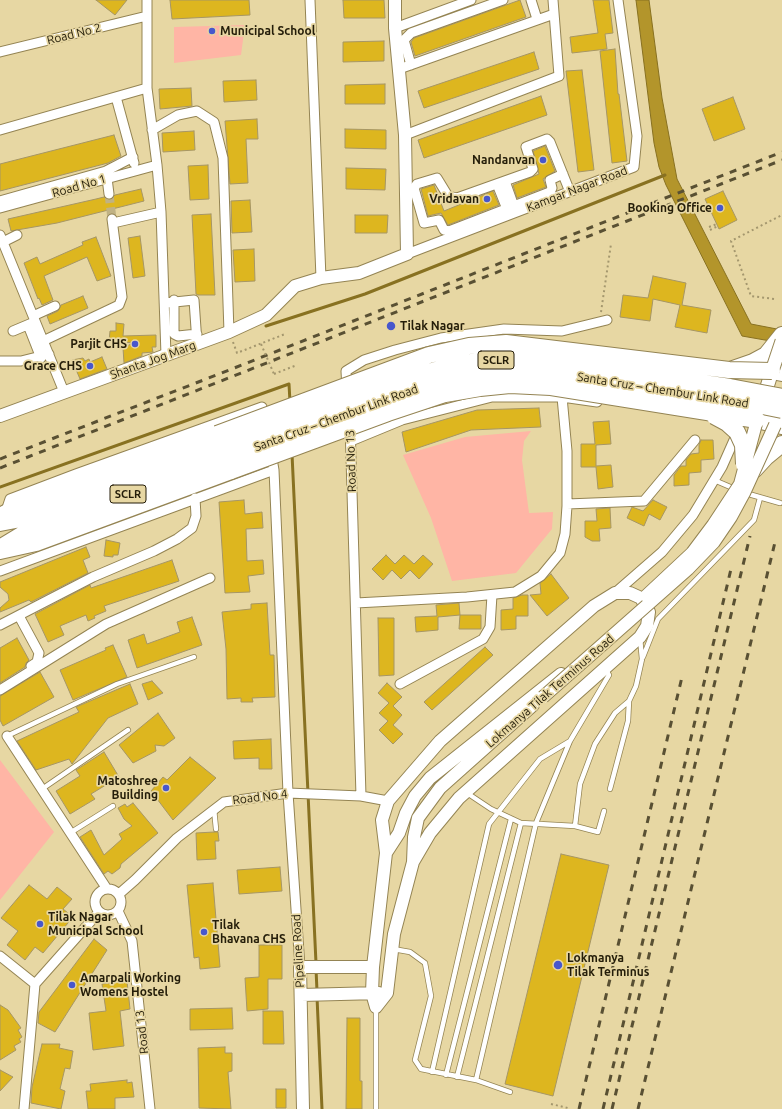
<!DOCTYPE html>
<meta charset="utf-8">
<style>
body{margin:0}
canvas{display:block;background:#e7d7a3}
</style>
<canvas width="782" height="1109"></canvas>
<script>
const ctx = document.querySelector('canvas').getContext('2d');
ctx.lineJoin = 'round';
function fill(path, color) {
  ctx.fillStyle = color;
  ctx.fill(path, 'evenodd');
}
function poly(rows) {
  const path = new Path2D();
  for (const r of rows) {
    if (r.length === 3) {
      path.moveTo(r[0] + r[2], r[1]);
      path.arc(r[0], r[1], r[2], 0, 2 * Math.PI);
      continue;
    }
    path.moveTo(r[0], r[1]);
    for (let i = 2; i < r.length; i += 2) path.lineTo(r[i], r[i + 1]);
  }
  return path;
}
function stroke(path, color, width, dash) {
  ctx.strokeStyle = color;
  ctx.lineWidth = width;
  ctx.lineCap = dash ? 'butt' : 'round';
  ctx.setLineDash(dash || []);
  ctx.stroke(path);
}
function label(font, color, halo, rows, align = 'center') {
  ctx.font = font + ' Ubuntu,sans-serif';
  ctx.lineWidth = 3.5;
  ctx.setLineDash([]);
  ctx.textBaseline = 'middle';
  ctx.strokeStyle = halo;
  ctx.fillStyle = color;
  for (const [text, x, y, turn = 0] of rows) {
    ctx.save();
    ctx.translate(x, y);
    ctx.rotate((+turn || 0) * Math.PI / 180);
    ctx.textAlign = isNaN(turn) ? turn : align;
    if (halo) ctx.strokeText(text, 0, 0);
    ctx.fillText(text, 0, 0);
    ctx.restore();
  }
}
const green = poly([
 [245,25,241,55,174,63,174,27],
 [531,431,524,441,522,460,529,513,553,512,552,529,516,573,452,581,431,518,403,455,465,437],
 [0,760,54,832,0,900]
]);
const water = poly([
 [636,0,649,0,662,98,677,179,751,324,782,330,782,343,742,336,666,185,659,167,654,143,636,0]
]);
const stream = poly([
 [266,326,365,294,665,175],
 [292,454,316,963],
 [0,487,289,384,290,402],
 [316,969,317,991],
 [317,997,322,1109]
]);
const building = poly([
 [96,0,127,0,115,15,96,0],
 [170,0,249,0,250,15,172,19,170,0],
 [343,0,384,0,385,18,344,18,343,0],
 [520,0,526,17,415,56,411,42,414,38,520,0],
 [593,0,609,0,613,33,605,34,607,49,572,53,570,37,598,33,593,0],
 [384,41,384,61,343,62,343,42,384,41],
 [615,49,618,94,619,94,627,161,612,163,600,51,615,49],
 [534,52,539,69,424,108,418,91,534,52],
 [582,70,594,170,578,172,566,71,582,70],
 [256,80,257,100,224,102,223,81,256,80],
 [385,84,385,104,345,104,345,85,385,84],
 [191,88,192,106,160,109,159,89,191,88],
 [541,96,547,115,424,158,418,140,541,96],
 [733,97,745,129,714,141,702,109,733,97],
 [257,119,258,139,246,139,248,183,230,184,225,121,257,119],
 [345,129,386,130,386,149,345,148,345,129],
 [194,131,195,150,163,152,162,133,194,131],
 [114,135,121,156,108,163,0,191,0,164,114,135],
 [545,146,555,171,543,179,546,187,517,198,513,185,539,174,533,151,545,146],
 [208,165,209,199,190,200,188,166,208,165],
 [346,168,386,169,385,190,346,189,346,168],
 [434,185,444,211,493,191,499,205,448,225,441,213,428,216,421,189,434,185],
 [141,189,144,201,57,223,11,231,8,219,96,199,104,197,110,200,115,195,141,189],
 [723,191,737,220,719,229,705,199,723,191],
 [250,200,252,232,232,233,231,201,250,200],
 [211,214,215,295,198,295,196,294,192,215,211,214],
 [355,215,388,215,387,233,355,233,355,215],
 [140,236,145,276,133,278,128,238,140,236],
 [96,237,111,276,97,281,87,257,44,276,53,300,42,305,39,298,38,299,24,263,37,257,40,264,83,245,82,242,96,237],
 [254,249,255,281,235,282,233,250,254,249],
 [653,276,686,283,682,305,711,310,707,333,675,327,680,305,653,299,650,321,620,317,623,295,648,298,653,276],
 [83,296,88,308,50,324,47,316,58,311,61,305,83,296],
 [116,323,124,324,123,336,156,335,156,347,152,347,153,352,142,353,142,356,124,363,123,348,133,343,109,341,110,331,116,331,116,323],
 [102,357,107,369,80,379,72,360,83,358,85,361,89,359,90,362,102,357],
 [539,408,541,427,471,430,406,452,402,432,477,410,539,408],
 [609,421,611,444,596,445,596,466,611,465,613,487,598,489,596,467,581,467,581,444,595,444,593,422,609,421],
 [701,440,713,440,714,459,701,460,701,472,689,473,689,485,674,486,674,475,681,466,686,466,686,460,691,454,699,453,699,445,701,440],
 [244,500,245,514,262,512,263,528,246,529,247,561,263,560,264,574,248,576,250,592,225,593,219,502,244,500],
 [653,500,667,507,660,520,649,514,644,526,627,518,632,507,643,511,653,500],
 [610,508,611,528,599,529,600,541,592,541,585,537,585,521,597,521,596,509,610,508],
 [106,540,120,543,118,555,113,555,113,557,104,556,106,540],
 [86,547,90,557,83,560,88,573,31,602,29,600,0,612,0,608,9,600,8,594,0,587,0,582,86,547],
 [386,555,395,564,404,555,414,564,423,555,433,564,419,579,410,570,401,579,392,570,383,580,372,569,386,555],
 [172,560,179,581,104,606,106,611,94,616,95,618,88,621,86,615,60,626,64,635,48,642,35,614,90,585,91,588,172,560],
 [551,574,569,598,547,616,530,595,541,594,540,583,551,574],
 [522,595,528,595,528,616,516,616,516,629,501,630,501,610,513,609,513,598,522,595],
 [267,603,270,655,274,655,275,697,252,698,253,702,241,702,241,698,227,699,226,649,222,612,251,609,251,604,267,603],
 [459,603,460,615,481,615,481,629,459,629,460,615,438,617,438,630,416,632,415,617,437,616,436,605,459,603],
 [192,617,202,645,137,668,128,640,144,634,147,644,180,632,177,622,192,617],
 [378,618,394,618,394,675,379,676,378,618],
 [17,638,29,660,26,663,25,667,0,683,0,648,17,638],
 [113,645,127,677,73,700,60,670,106,650,105,648,113,645],
 [485,647,493,655,432,710,424,702,485,647],
 [40,672,54,697,3,726,0,720,0,696,40,672],
 [152,681,163,693,148,700,142,684,152,681],
 [387,683,402,697,393,706,402,715,393,725,403,734,393,744,379,730,388,721,379,713,389,703,378,693,387,683],
 [130,684,138,704,108,718,72,764,69,759,36,770,17,741,79,712,76,707,130,684],
 [158,713,175,738,164,746,155,745,156,751,133,763,119,745,158,713],
 [271,739,272,769,259,769,259,758,234,759,233,741,271,739],
 [104,752,119,777,91,794,95,799,70,814,56,791,80,776,76,770,104,752],
 [190,757,216,778,173,820,151,791,163,777,167,780,190,757],
 [133,803,158,833,121,864,120,868,112,874,108,871,104,874,80,837,91,830,104,855,122,839,119,834,132,826,124,819,118,808,125,804,127,807,133,803],
 [214,832,218,832,219,841,215,841,216,859,197,860,196,833,214,832],
 [561,854,609,865,553,1096,505,1084,561,854],
 [280,867,282,891,239,894,237,870,280,867],
 [213,883,220,967,200,969,199,957,194,958,187,885,213,883],
 [29,885,47,899,57,887,72,899,63,909,73,917,43,953,35,947,25,960,7,945,18,931,1,918,29,885],
 [94,939,107,950,55,1032,38,1023,39,1012,94,939],
 [259,945,282,945,282,979,268,979,268,1009,247,1011,245,978,259,977,259,945],
 [127,981,130,1009,120,1011,124,1046,93,1050,89,1013,106,1011,102,984,127,981],
 [0,1005,8,1010,21,1028,18,1030,22,1037,19,1039,21,1042,14,1046,16,1050,0,1060,0,1005],
 [232,1008,233,1029,190,1030,190,1009,232,1008],
 [263,1011,283,1011,284,1044,263,1044,263,1011],
 [347,1018,360,1018,360,1081,362,1081,362,1109,346,1109,347,1018],
 [42,1044,60,1044,59,1048,73,1051,70,1069,65,1068,60,1089,65,1091,61,1109,31,1103,32,1087,42,1044],
 [225,1047,225,1053,232,1053,232,1071,228,1072,231,1109,199,1108,198,1048,225,1047],
 [0,1070,13,1077,0,1091,0,1070],
 [127,1080,127,1083,132,1082,134,1097,115,1098,115,1109,88,1109,86,1091,91,1091,90,1084,127,1080],
 [276,1089,286,1089,286,1108,276,1108,276,1089]
]);
const minorTunnel = poly([
 [109,194,112,219]
]);
const path = poly([
 [709,227,717,224],
 [710,230,718,226],
 [774,299,751,296,731,241,782,215],
 [601,312,611,244],
 [233,342,237,353,285,334],
 [274,374,297,365],
 [551,1104,568,1108]
]);
const service = poly([
 [714,480,735,489],
 [745,493,780,503],
 [643,657,658,619,754,520,760,498],
 [7,736,117,684,194,657],
 [42,789,128,730],
 [610,789,628,721,629,701],
 [467,793,491,809,521,823,575,826,580,784,595,744,615,713,629,701,636,686,642,659,640,638],
 [214,809,216,829],
 [575,826,598,832,604,811],
 [70,833,113,806],
 [393,949,410,952,425,963,431,996,415,1060,421,1069,476,1080,510,1092],
 [432,1072,489,824,540,759,570,741],
 [446,1075,511,819],
 [457,1077,521,823],
 [476,1080,536,823,570,741,609,675,605,668],
 [376,1109,376,1007]
]);
const minor = poly([
 [147,0,147,88,157,165,161,212,166,355],
 [310,0,321,278],
 [531,0,537,19],
 [395,28,471,0],
 [0,52,147,16],
 [411,65,404,40,411,33,503,0],
 [399,69,554,14],
 [116,97,134,163],
 [0,130,147,88],
 [152,130,178,115,197,111,214,122,223,158,229,332],
 [405,135,559,76,553,0],
 [563,174,550,180,552,188,550,192,449,231,444,230,439,220,424,223,414,188,417,184,437,178,448,196,457,198,530,172,533,169,526,147,547,139,550,142,568,187,569,192],
 [107,178,109,194],
 [505,181,516,212],
 [497,184,509,214],
 [0,201,106,171,133,157],
 [0,208,157,165],
 [113,223,161,212],
 [0,235,64,392],
 [3,242,17,235],
 [407,254,634,167,637,136,618,0],
 [174,300,174,334,178,336,197,334],
 [165,303,194,300,197,343],
 [33,316,55,306],
 [28,325,41,358],
 [13,331,32,323],
 [43,341,119,305,122,297,112,219],
 [0,361,21,361,49,354],
 [347,389,346,371,364,360,395,350,441,338,504,329,562,331,607,320],
 [350,424,361,796],
 [351,441,402,420,492,397,562,397,597,402],
 [271,453,274,470,288,793,300,967],
 [567,504,644,501,695,440],
 [5,514,10,499,76,474,262,407,264,419],
 [0,571,274,470],
 [615,593,662,552,693,515,722,467,738,431],
 [356,603,467,597,515,592,541,576,560,553,565,534,567,506,567,451,562,397],
 [19,616,39,653,37,662,31,666],
 [0,625,93,577,154,551,177,539,192,528,196,516,195,498],
 [400,684,483,639,490,627,492,595],
 [0,690,106,624,210,578],
 [7,736,107,889],
 [108,902,13],
 [119,894,135,880,177,838,224,802,288,793,361,796,388,801],
 [118,911,132,941,150,1109],
 [0,956,35,984],
 [35,984,99,912],
 [24,1109,35,984]
]);
const tertiary = poly([
 [0,416,229,332,266,315,295,286,321,278,359,273,407,254,405,135,395,28,395,0],
 [386,853,382,820,388,801,440,741,594,606,615,593,630,593,641,598,649,612,647,626,640,637,459,798,430,833,413,862],
 [301,995,379,993],
 [376,1007,372,993,373,967,386,853,399,833,406,813,415,796,430,778,561,674],
 [376,1007,387,993,394,934,413,862,414,837,418,818,440,788,533,705],
 [303,1109,300,967,373,967]
]);
const secondary = poly([
 [762,403,772,371]
]);
const trunk = poly([
 [730,370,753,362,766,355,782,335],
 [772,371,782,373],
 [757,420,782,426],
 [754,470,766,457,782,444],
 [0,516,21,505,217,434],
 [0,523,26,518,221,445],
 [3,546,31,529,226,458],
 [0,551,36,543,231,471]
]);
const rail = poly([
 [0,459,219,374,782,152],
 [0,468,782,160],
 [579,1109,682,677],
 [603,1109,731,569],
 [612,1109,750,536],
 [638,1109,776,538]
]);
const pathBridge = poly([
 [261,344,274,374]
]);
const tertiaryBridge = poly([
 [646,596,692,553,713,525,740,484,757,420],
 [543,697,688,569,714,542,731,517,744,493,775,425]
]);
const secondaryBridge = poly([
 [772,371,782,341]
]);
const trunkBridge = poly([
 [714,416,727,423,737,432,743,445,744,464],
 [217,434,429,355,469,346,506,343,729,370,772,371],
 [221,445,376,388,418,375,461,363,503,359,551,361,730,387,782,397],
 [226,458,380,399,463,375,504,371,550,373,728,399,782,410],
 [231,471,388,413,445,394,480,388,510,385,551,387,757,420]
]);
const markers = [
 [212,31,4,"#4757cc"],
 [543,160,4,"#4757cc"],
 [487,199,4,"#4757cc"],
 [720,208,4,"#4757cc"],
 [391,326,5,"#4757cc"],
 [135,344,4,"#4757cc"],
 [90,366,4,"#4757cc"],
 [166,788,4,"#4757cc"],
 [40,924,4,"#4757cc"],
 [204,932,4,"#4757cc"],
 [558,965,5,"#4757cc"],
 [72,985,4,"#4757cc"]
];
const shields = [
 [496,360,36],
 [128,494,36]
];
const shieldNames = [
 ["SCLR",496,360],
 ["SCLR",128,494]
];
const poiNames = [
 ["Municipal School",220,31],
 ["Nandanvan",535,160,"right"],
 ["Vridavan",479,199,"right"],
 ["Booking Office",712,208,"right"],
 ["Tilak Nagar",400,326],
 ["Parjit CHS",127,344,"right"],
 ["Grace CHS",82,366,"right"],
 ["Matoshree",158,781,"right"],
 ["Building",158,795,"right"],
 ["Tilak Nagar",48,917],
 ["Municipal School",48,931],
 ["Tilak",212,925],
 ["Bhavana CHS",212,939],
 ["Lokmanya",567,958],
 ["Tilak Terminus",567,972],
 ["Amarpali Working",80,978],
 ["Womens Hostel",80,992]
];
const streetNames = [
 ["Road No 2",74,34,-14],
 ["Road No 1",79,186,-16],
 ["Kamgar Nagar Road",577,189,-21],
 ["Shanta Jog Marg",153,360,-20],
 ["Santa Cruz – Chembur Link Road",663,390,9],
 ["Santa Cruz – Chembur Link Road",336,418,-20],
 ["Road No 13",351,461,-92],
 ["Lokmanya Tilak Terminus Road",550,691,-41],
 ["Road No 4",260,797,-7],
 ["Pipeline Road",298,951,-93],
 ["Road 13",142,1032,-96]
];
fill(green, '#ffb5a5');
fill(water, '#b3952b');
stroke(water, '#887121', 1);
stroke(stream, '#887121', 3);
fill(building, '#ddb61f');
stroke(building, '#a69665', 1);
stroke(minorTunnel, '#c0b284', 9, [9, 4.5]);
stroke(service, '#948453', 6);
stroke(minor, '#948453', 11);
stroke(tertiary, '#948453', 14);
stroke(secondary, '#948453', 15);
stroke(trunk, '#948453', 18);
stroke(path, '#a4976e', 2, [2, 3]);
stroke(service, '#fff', 4.5);
stroke(minor, '#fff', 9);
stroke(tertiary, '#fff', 12);
stroke(secondary, '#fff', 13);
stroke(trunk, '#fff', 16);
stroke(rail, '#595033', 3, [7, 7]);
stroke(tertiaryBridge, '#948453', 14, []);
stroke(secondaryBridge, '#948453', 15, []);
stroke(trunkBridge, '#948453', 18, []);
stroke(pathBridge, '#a4976e', 2, [2, 3]);
stroke(tertiaryBridge, '#fff', 12);
stroke(secondaryBridge, '#fff', 13);
stroke(trunkBridge, '#fff', 16);
for (const [x, y, r, color] of markers) {
  const dot = new Path2D();
  dot.arc(x, y, r, 0, 2 * Math.PI);
  ctx.fillStyle = color;
  ctx.fill(dot);
  stroke(dot, '#e7d7a3', 1.5);
}
for (const [x, y, w] of shields) {
  const box = new Path2D();
  box.roundRect(x - w / 2, y - 9, w, 18, 3);
  ctx.fillStyle = '#e7d7a3';
  ctx.fill(box);
  stroke(box, '#241d09', 1);
}
label('bold 11px', '#241d09', null, shieldNames);
label('bold 12px', '#241d09', '#e7d7a3', poiNames, 'left');
label('12px', '#241d09', '#e7d7a3', streetNames);
</script>
